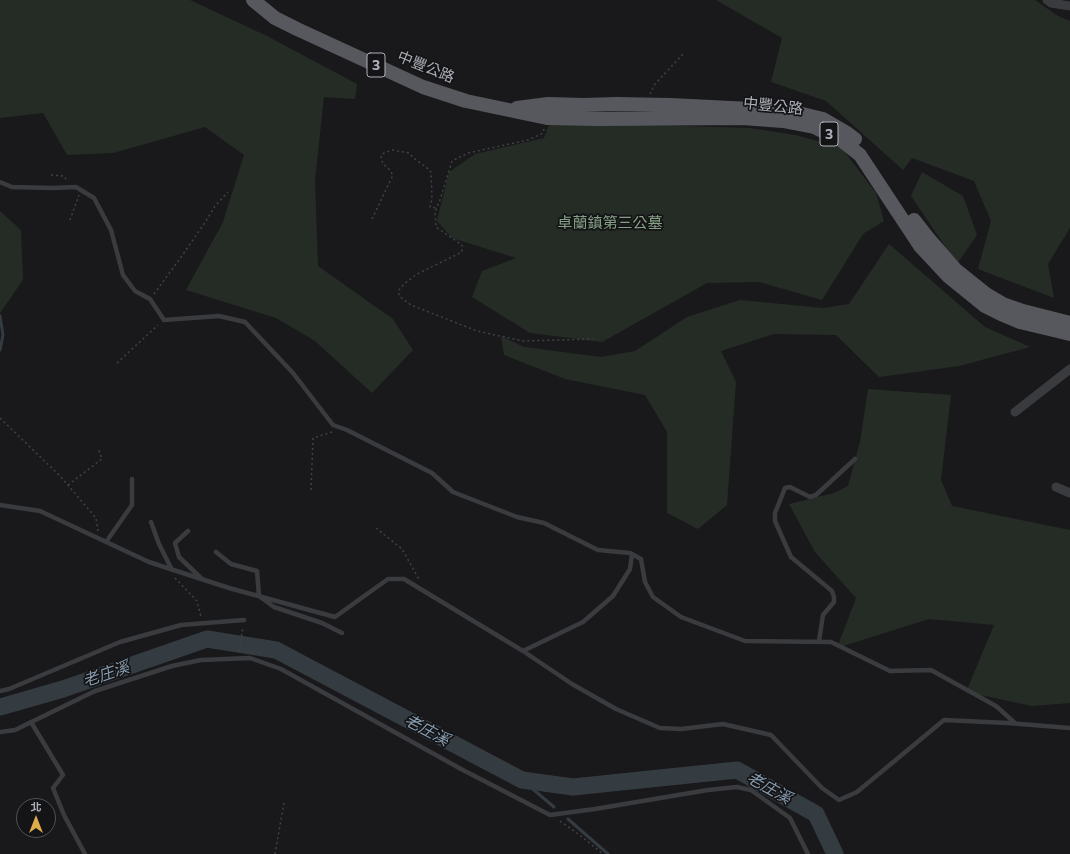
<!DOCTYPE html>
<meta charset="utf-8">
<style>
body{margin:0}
#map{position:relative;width:1070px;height:854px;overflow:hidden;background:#19191b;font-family:Commissioner,"Noto Sans TC",sans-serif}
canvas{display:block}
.north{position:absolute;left:16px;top:798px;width:40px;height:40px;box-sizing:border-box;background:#141416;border:1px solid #515257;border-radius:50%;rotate:0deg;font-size:11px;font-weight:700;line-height:16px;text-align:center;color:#adb0b9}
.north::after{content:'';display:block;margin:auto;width:14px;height:18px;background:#deac4d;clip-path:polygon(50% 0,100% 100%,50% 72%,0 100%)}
</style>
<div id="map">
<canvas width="1070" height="854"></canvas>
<div class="north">北</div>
</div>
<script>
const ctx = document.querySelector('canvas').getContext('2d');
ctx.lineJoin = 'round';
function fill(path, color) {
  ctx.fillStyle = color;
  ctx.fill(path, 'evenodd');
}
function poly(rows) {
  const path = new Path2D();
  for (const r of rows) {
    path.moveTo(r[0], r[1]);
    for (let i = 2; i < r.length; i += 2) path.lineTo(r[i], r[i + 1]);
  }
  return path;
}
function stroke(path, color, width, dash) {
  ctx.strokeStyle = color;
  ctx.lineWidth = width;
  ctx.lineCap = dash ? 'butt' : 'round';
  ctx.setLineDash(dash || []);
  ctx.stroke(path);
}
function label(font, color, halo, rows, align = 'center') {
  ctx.font = font + ' Commissioner,"Noto Sans TC",sans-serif';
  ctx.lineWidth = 3.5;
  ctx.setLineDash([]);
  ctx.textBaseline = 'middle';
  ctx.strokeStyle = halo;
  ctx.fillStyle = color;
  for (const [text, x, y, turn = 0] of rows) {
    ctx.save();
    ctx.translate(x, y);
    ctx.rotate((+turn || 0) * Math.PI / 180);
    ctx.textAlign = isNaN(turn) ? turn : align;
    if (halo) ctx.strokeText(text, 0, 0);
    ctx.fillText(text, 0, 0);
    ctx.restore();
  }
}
const green = poly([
 [0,0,190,0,267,36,357,84,355,99,324,97,315,180,318,266,393,319,413,350,372,393,315,341,276,318,186,290,223,222,244,155,205,127,113,153,67,155,43,113,0,118],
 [716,0,1035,0,1058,16,1070,21,1070,228,1048,264,1054,298,978,269,991,221,974,181,912,158,903,170,826,101,771,82,782,38],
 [550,122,750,128,795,135,841,147,876,193,884,221,863,234,822,300,759,282,707,283,602,342,530,333,472,297,482,271,516,258,452,238,437,221,449,172,475,154,544,138],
 [922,172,963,196,977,235,957,264,911,196],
 [0,211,21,230,23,280,0,313],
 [889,244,985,327,1030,347,959,366,879,377,836,335,774,334,721,351,736,382,727,505,698,529,667,513,667,432,645,395,565,379,504,355,501,336,524,347,601,357,635,351,687,317,740,300,823,308,849,304],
 [868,389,951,395,941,480,952,506,1070,530,1070,703,1032,706,966,692,994,625,929,619,837,648,856,598,815,552,789,504,834,493,848,486,860,442]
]);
const stream = poly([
 [0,316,3,335,0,350],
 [522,780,554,807],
 [568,819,608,854]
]);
const river = poly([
 [0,707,63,689,207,639,276,650,522,780,573,787,737,770,816,814,835,854]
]);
const path = poly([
 [650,94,655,84,683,54],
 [544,129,543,133,528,140,468,153,452,161,440,200,435,212,436,227,462,245,462,252,417,274,404,284,399,290,399,296,411,305,477,331,523,341,593,339],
 [51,175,64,176,67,181],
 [372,219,393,175,388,168,383,164,381,157,382,154,392,150,409,153,416,160,426,167,431,172,432,199,430,207,437,208],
 [70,220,79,195],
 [154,294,179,260,206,221,215,206,228,192],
 [117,363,158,325],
 [0,418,60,476,96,518,98,531],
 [68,485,102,459,98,448],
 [311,490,313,438,332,432],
 [376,528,402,549,420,581],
 [175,578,197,601,201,617],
 [239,651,243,627],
 [560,821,577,833,603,854],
 [275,854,284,803]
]);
const service = poly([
 [0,182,12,187,52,188,76,187,94,198,111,230,123,275,135,291,150,299,164,320,219,316,245,322,293,373,333,425,347,430,432,473,453,492,517,517,544,523,598,550,630,553,641,559,645,582,653,597,681,617,745,641,831,642,890,671,931,670,996,706,1015,723],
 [0,505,40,511,149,562,229,588,335,617,388,579,404,579,523,651,572,684,616,709,660,728,681,729,723,724,771,735,822,788,839,800,857,792,944,720,1008,723,1070,728],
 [151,522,159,544,172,570],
 [188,531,175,543,179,557,201,578],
 [106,542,132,505,132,479],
 [216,552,231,564,257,571,259,596,274,607,322,623,342,633],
 [819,641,823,615,834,602,834,597,832,591,791,557,775,521,775,513,785,488,790,487,810,497,816,495,855,459],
 [523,651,583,622,613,596,630,569,632,554],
 [0,691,9,689,120,642,181,625,244,620],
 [31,722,63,775,53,788,64,815,85,854],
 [0,732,15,730,95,691,172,666,201,660,250,658,281,669,461,769,550,815,595,809,708,790,737,787,751,790,790,818,808,854]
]);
const minor = poly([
 [1047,0,1051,3,1070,6],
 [1015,412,1070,369],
 [1056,487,1070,493]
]);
const primary = poly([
 [253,0,275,18,297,29,423,87,466,101,547,118,598,119,742,118,783,121,814,127,841,140,860,155,920,246,948,276,985,306,1001,314,1020,322,1070,334],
 [517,108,548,104,584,105,616,104,671,105,790,111,823,119,847,133,855,139],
 [914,220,929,239,956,270,986,294,1003,304,1023,311,1070,323]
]);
const shields = [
 [376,65,18],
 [829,134,18]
];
const shieldNames = [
 ["3",376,65],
 ["3",829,134]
];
const streetNames = [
 ["中豐公路",426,67,22],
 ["中豐公路",773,106,6]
];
const parkNames = [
 ["卓蘭鎮第三公墓",610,223]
];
const waterNames = [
 ["老庄溪",106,674,-19],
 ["老庄溪",427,730,28],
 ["老庄溪",769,788,29]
];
fill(green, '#252c26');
stroke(stream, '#343c42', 3);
stroke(river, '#343c42', 17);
stroke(path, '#404246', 1.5, [2, 3]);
stroke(service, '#3a3b3f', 4.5);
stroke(minor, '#3a3b3f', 9);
stroke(primary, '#57585e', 14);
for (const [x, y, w] of shields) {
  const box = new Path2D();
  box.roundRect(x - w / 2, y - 12, w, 24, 3);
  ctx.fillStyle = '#141416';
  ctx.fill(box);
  stroke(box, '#adb0b9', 1);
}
label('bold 14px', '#adb0b9', null, shieldNames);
label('15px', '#adb0b9', '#141416', streetNames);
label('15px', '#86a187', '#141416', parkNames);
label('italic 16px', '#889db0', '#141416', waterNames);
</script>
